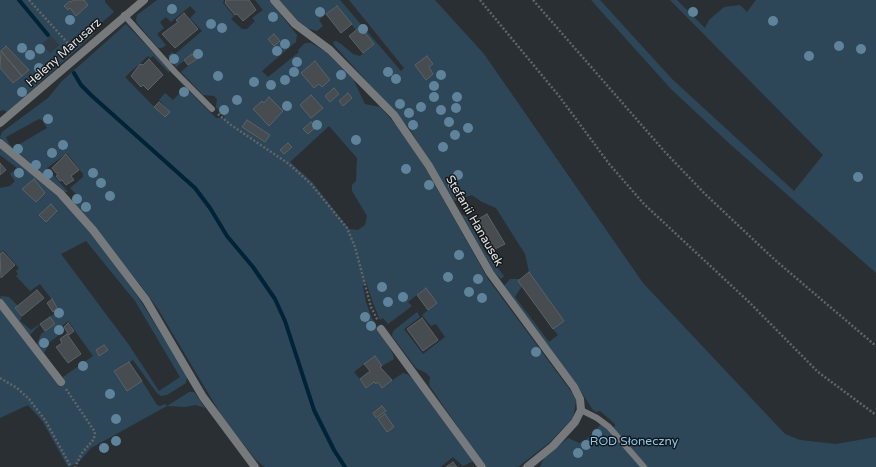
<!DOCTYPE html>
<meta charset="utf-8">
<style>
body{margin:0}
canvas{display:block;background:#2a2f33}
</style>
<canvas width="876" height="467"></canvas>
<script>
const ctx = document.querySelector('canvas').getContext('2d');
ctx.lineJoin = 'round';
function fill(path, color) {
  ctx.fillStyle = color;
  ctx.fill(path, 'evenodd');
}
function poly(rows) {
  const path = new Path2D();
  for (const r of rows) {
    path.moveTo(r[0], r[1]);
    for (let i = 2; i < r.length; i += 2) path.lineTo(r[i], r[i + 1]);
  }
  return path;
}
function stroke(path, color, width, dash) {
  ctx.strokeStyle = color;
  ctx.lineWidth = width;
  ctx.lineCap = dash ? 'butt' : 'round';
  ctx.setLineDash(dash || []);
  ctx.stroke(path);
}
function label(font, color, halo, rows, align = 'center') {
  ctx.font = font + ' "Varela Round",sans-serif';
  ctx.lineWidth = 3;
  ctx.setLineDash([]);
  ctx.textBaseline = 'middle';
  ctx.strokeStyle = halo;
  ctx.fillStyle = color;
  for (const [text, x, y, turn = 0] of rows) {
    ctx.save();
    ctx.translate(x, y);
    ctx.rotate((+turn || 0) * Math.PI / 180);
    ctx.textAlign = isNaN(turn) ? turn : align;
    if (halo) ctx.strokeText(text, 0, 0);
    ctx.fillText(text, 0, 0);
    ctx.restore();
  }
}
const built = poly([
 [51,35,59,45,50,53,42,44]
]);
const green = poly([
 [0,0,105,0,105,2,114,12,100,24,93,35,7,112,4,110,0,111,0,68,13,83,28,70,7,46,0,52],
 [51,36,59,45,50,53,42,44],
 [157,0,224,0,223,3,234,16,231,19,242,29,247,29,255,21,252,18,263,10,255,0,269,0,297,35,296,42,291,46,262,71,268,77,299,52,298,50,305,43,311,43,326,52,353,79,365,104,380,107,400,129,426,169,488,279,573,394,576,401,573,418,550,442,518,467,487,467,477,455,429,385,430,377,426,373,416,368,392,336,393,331,417,312,420,317,404,329,423,354,445,337,436,324,431,326,422,315,437,303,425,288,408,302,412,306,388,324,383,318,380,320,373,303,366,282,363,286,366,302,372,318,393,354,394,359,382,366,375,356,354,372,367,388,374,382,378,382,382,387,403,373,407,374,415,380,473,461,463,466,453,457,440,467,265,467,256,460,223,418,158,309,142,287,72,200,76,194,70,188,83,177,83,174,67,153,47,168,68,192,65,192,13,148,7,145,0,137,2,132,48,98,62,81,126,24,170,70,169,73,153,56,150,58,148,56,125,77,164,117,170,112,159,100,165,93,173,100,185,88,177,79,216,118,225,118,216,107,217,99,214,96,203,95,181,72,196,59,193,54,176,67,168,56,172,52,175,54,202,31,190,18,196,12,190,6,171,22,166,17,160,22,164,28,157,34,166,45,162,48,158,48,137,23,136,20,137,15],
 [39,119,42,120,47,128,13,148,9,144,6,137],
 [329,126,357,158,356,181,352,185,352,191,367,216,365,225,358,230,349,229,312,182,290,162],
 [279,0,340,0,401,71,404,68,349,0,435,0,484,54,643,283,785,434,800,440,836,444,876,437,876,467,540,467,544,458,568,438,579,443,584,442,601,424,609,431,615,426,615,424,600,411,596,412,593,410,574,381,504,286,510,279,520,279,518,281,522,286,515,297,549,342,558,335,553,329,564,321,529,272,525,254,496,208,482,202,472,195,454,201,409,128,334,45,333,42,336,41,341,44,353,54,360,56,373,44,360,27,356,30,336,6,319,20,323,26,317,31,306,28,302,26],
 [591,0,600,0,672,79,794,191,823,155,670,0,677,0,705,28,709,20,724,7,740,5,747,12,756,0,876,0,876,273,731,145,671,89],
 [0,147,54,193,90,230,140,300,187,376,186,383,167,395,161,396,157,393,133,360,114,371,127,390,142,381,157,405,160,406,165,404,167,406,189,392,194,392,205,408,196,405,185,407,167,406,91,448,78,463,68,467,43,422,28,405,0,418,0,308,25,339,60,387,65,383,63,377,93,356,68,321,61,327,64,331,50,342,44,353,37,344,41,334,55,324,50,318,40,324,30,335,0,299,1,296,9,297,18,306,16,308,22,316,20,321,31,330,60,310,40,284,30,291,16,276,18,274,16,271,19,268,3,250,0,253,0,188,10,186,15,181,10,174,17,168,0,155],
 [86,241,135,301,180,377,159,391,129,345,61,254],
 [461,214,466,216,486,253,504,276,501,279,495,273]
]);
const stream = poly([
 [19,0,48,35],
 [74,73,81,85,92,96,195,188,210,208,227,236,253,267,275,299,285,321,314,410,334,450,345,467]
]);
const building = poly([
 [74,0,84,0,88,5,76,16,70,8,68,10,64,6,70,1,71,2,74,0],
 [226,0,249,0,256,10,243,21,237,14,235,15,225,3,226,0],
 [337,6,352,24,341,33,326,14,337,6],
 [184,13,198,29,175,48,162,34,178,22,176,20,184,13],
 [360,27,374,44,363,53,349,36,360,27],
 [274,34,280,41,274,46,268,39,274,34],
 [6,46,29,70,22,76,1,51,6,46],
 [1,51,22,76,13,83,0,68,1,51],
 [192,54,197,59,188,65,184,60,192,54],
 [427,56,433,64,429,67,433,74,426,80,415,65,427,56],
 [149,59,163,75,148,90,143,85,141,87,131,76,140,64,143,65,149,59],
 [315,61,330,80,322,87,319,84,314,88,301,73,315,61],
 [334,88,339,94,330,102,325,96,334,88],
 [348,93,352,98,343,106,339,101,348,93],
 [311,95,323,108,311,118,300,105,311,95],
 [269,97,283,111,269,126,253,109,262,101,264,103,269,97],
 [159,102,170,112,165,117,154,107,159,102],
 [247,120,270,135,265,142,242,127,247,120],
 [311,122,316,127,308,134,303,129,311,122],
 [288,143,292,147,284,154,280,150,288,143],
 [66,154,79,170,71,176,74,180,66,185,62,180,60,181,56,176,58,175,52,168,66,154],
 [0,163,6,170,0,175,0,163],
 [34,179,45,193,36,202,22,189,34,179],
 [51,204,57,211,46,222,39,215,51,204],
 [487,214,505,244,493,250,475,221,487,214],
 [3,252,15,265,1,278,0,254,3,252],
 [529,272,564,321,553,329,518,281,529,272],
 [426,288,437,303,428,310,417,295,426,288],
 [37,290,44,298,22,316,15,308,37,290],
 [52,299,58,309,53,312,47,303,52,299],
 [50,317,55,324,45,331,40,324,50,317],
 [422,318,438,340,423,351,407,329,422,318],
 [68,323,74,331,69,335,64,327,68,323],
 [67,334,81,354,68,363,56,347,62,343,60,339,67,334],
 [104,345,108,350,99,356,96,350,104,345],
 [375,356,382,366,380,367,392,380,382,388,378,382,376,384,374,382,366,388,360,379,370,371,364,364,375,356],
 [129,362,142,381,127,391,114,371,129,362],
 [382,406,386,411,376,418,373,413,382,406],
 [385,414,394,427,387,432,378,419,385,414],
 [453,462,457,467,446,467,453,462]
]);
const path = poly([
 [29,0,73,49],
 [480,0,559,96,610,165,644,204,749,302,818,372,876,415],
 [533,0,665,152,705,194,775,260,876,346],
 [218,114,231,125,289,164,311,184,347,228,355,247,371,307,378,321],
 [0,378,17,388,29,399,45,420,71,467],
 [66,389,95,432,94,439,82,453,75,467]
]);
const lane = poly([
 [124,15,175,72,212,109],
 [581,410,597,418,609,427,644,467]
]);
const street = poly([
 [274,0,295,24,330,50,394,115,429,166,490,273,574,387,580,399,581,410,575,422,553,446,527,467],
 [0,123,144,0],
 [0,143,60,193,93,230,146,300,203,397,255,467],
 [0,303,61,382],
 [381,329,482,467]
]);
const trees = [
 [172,9],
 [320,12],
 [693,12],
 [273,17],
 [70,20],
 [773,21],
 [211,24],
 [222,28],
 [363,29],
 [285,44],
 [839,46],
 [22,48],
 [40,49],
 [861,49],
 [277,51],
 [198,54],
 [30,55],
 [809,56],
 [174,59],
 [297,62],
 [39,68],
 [294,72],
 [388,72],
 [341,75],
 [441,75],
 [218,76],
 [396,79],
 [285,80],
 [254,82],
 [271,85],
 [434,86],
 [22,92],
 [184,92],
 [434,97],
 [457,97],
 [237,100],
 [400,104],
 [287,106],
 [421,107],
 [456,108],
 [224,110],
 [441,110],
 [409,113],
 [48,119],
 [449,122],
 [317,125],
 [413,125],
 [468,128],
 [455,135],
 [356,140],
 [63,145],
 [443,147],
 [18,149],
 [52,153],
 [36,165],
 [406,169],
 [19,173],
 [93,173],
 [48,174],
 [458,175],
 [858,177],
 [101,183],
 [429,185],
 [453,185],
 [110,196],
 [77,199],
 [86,207],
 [459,255],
 [448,277],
 [478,279],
 [382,287],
 [469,292],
 [403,297],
 [482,298],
 [388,302],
 [59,313],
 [365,317],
 [371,326],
 [59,330],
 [44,343],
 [536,352],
 [83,366],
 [110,394],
 [116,419],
 [597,434],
 [116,441],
 [586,445],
 [104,448],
 [578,453]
];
const streetNames = [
 ["Heleny Marusarz",64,53,-42],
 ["Stefanii Hanausek",474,221,60]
];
const parkNames = [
 ["ROD Słoneczny",634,442]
];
fill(built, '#303a42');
fill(green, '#2d4758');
stroke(stream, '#002336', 4);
fill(building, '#464c50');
stroke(building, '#5b6266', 1);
stroke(path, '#606569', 2.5, [2, 2]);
stroke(lane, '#777a7c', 6);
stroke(street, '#777a7c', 8);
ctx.fillStyle = '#5f839b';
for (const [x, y] of trees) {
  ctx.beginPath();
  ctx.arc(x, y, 5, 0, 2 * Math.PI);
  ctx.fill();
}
label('12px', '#dfe3e5', '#151719', streetNames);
label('12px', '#8bc8f0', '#151719', parkNames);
</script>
